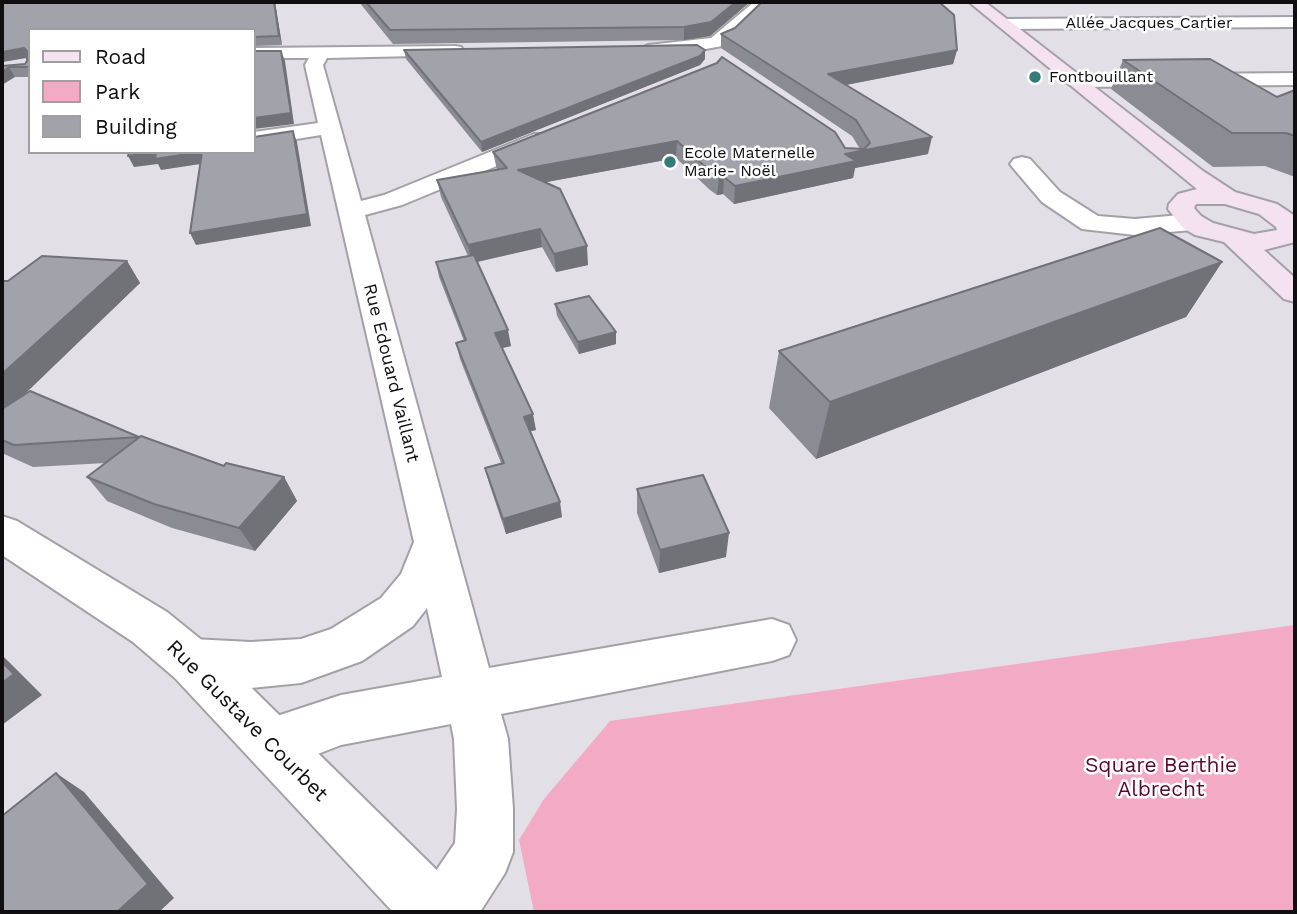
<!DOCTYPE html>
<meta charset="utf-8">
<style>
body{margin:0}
#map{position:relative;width:1297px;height:914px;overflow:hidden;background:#e3dfe7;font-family:"Work Sans",sans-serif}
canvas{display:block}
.frame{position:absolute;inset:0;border:4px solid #100e11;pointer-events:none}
.legend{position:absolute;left:28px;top:28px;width:228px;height:126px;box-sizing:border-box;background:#fff;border:2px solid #9f9fa0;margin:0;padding:9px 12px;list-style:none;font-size:21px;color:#100e11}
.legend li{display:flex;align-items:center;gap:14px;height:35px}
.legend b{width:35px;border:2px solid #9f9fa0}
</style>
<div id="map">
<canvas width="1297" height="914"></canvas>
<div class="frame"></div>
<ul class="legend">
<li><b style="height:9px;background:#f4e2f1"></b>Road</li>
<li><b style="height:19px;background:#f2aac5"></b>Park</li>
<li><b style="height:19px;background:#a2a2ab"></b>Building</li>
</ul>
</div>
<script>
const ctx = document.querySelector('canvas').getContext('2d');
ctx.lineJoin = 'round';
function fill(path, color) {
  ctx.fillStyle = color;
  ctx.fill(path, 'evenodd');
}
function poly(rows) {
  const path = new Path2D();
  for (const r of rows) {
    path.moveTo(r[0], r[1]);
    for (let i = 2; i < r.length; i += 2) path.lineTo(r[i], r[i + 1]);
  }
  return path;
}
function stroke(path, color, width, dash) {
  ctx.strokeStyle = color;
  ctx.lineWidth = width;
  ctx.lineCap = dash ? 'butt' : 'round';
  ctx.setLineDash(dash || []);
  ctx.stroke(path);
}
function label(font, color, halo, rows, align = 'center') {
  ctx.font = font + ' "Work Sans",sans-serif';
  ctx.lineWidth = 5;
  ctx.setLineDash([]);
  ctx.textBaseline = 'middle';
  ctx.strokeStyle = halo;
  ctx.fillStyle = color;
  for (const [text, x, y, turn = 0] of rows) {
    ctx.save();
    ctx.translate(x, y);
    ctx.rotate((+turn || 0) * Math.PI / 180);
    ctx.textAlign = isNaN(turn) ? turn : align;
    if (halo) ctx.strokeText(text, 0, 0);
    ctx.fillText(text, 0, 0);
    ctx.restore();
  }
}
const green = poly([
 [1295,625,1295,912,534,912,519,840,544,799,610,721]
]);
const pedestrian = poly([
 [1295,73,1295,85,1074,87,1064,81,1074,75,1295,73]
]);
const minor = poly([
 [754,2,770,2,722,46,684,53,648,55,639,50,648,45,711,38,754,2],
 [1295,17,1295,27,1004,29,996,24,1004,19,1295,17],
 [455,46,461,47,464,51,461,55,327,58,323,65,361,201,384,195,534,134,550,134,553,139,550,144,402,205,365,215,489,668,772,619,789,625,796,640,789,655,772,661,501,714,508,739,513,809,513,852,505,873,480,912,414,912,423,890,455,843,457,809,454,739,451,724,341,745,274,771,255,763,247,744,255,725,274,717,341,695,442,677,427,608,413,626,362,661,301,683,251,688,192,685,175,678,167,662,175,646,192,639,251,642,301,639,331,629,381,598,401,574,414,542,321,135,254,146,254,132,318,123,305,65,309,58,254,58,254,48,455,46],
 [1022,157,1030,159,1060,192,1098,216,1135,219,1192,214,1201,216,1205,222,1201,228,1192,230,1135,235,1082,229,1042,202,1014,169,1010,164,1014,159,1022,157]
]);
const tertiary = poly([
 [2,516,17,521,167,612,209,646,457,890,466,912,393,912,175,678,133,642,2,555,2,516]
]);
const secondary = poly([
 [969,2,985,2,1203,171,1235,192,1277,204,1295,216,1295,242,1264,250,1295,278,1295,302,1284,299,1224,242,1195,235,1183,228,1168,209,1169,204,1178,194,1197,189,969,2],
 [1196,204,1225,204,1259,214,1276,227,1277,230,1254,234,1213,223,1201,216,1194,208,1196,204]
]);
const wall = poly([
 [2,2,275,2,282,45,254,46,254,30,30,30,30,77,15,77,2,66,25,64,27,61,27,58,2,62],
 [359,2,750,2,710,36,684,40,393,44],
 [735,28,957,50,953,64,846,85,928,154,855,168,853,178,734,204,723,194,717,195,710,190,676,158,546,182,588,265,556,272,542,247,477,262,511,346,502,348,536,430,530,431,562,517,506,534,489,483,485,468,501,463,460,359,456,343,464,341,439,277,436,262,468,256,441,197,437,180,497,170,493,152,717,63,845,148,860,149,852,136,721,48,721,34],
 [404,50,705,50,705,59,700,65,482,152,406,59],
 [1123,60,1277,97,1295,90,1295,177,1265,166,1213,167,1111,89],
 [127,261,140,283,21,397,224,466,284,477,297,501,255,551,172,528,107,501,87,477,106,463,33,467,2,453,2,281,8,281],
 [1222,262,1186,317,816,459,769,408,779,351],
 [555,304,616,332,616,344,579,354,557,316],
 [637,489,726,557,659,573,637,513]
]);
const shadedWall = poly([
 [274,2,275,2,282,45,279,36],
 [736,2,750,2,710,36,684,40,684,27],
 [24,48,30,57,2,62,2,52],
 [705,50,705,59,700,65,482,152,481,142],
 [957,50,953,64,825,89,828,74],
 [281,51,285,61,294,124,254,129,254,118],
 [9,67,15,77,2,85,2,72],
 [293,131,297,142,311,226,196,245,190,233],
 [932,137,928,154,855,168,853,178,734,204,735,186,845,154],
 [677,141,676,158,520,187,518,170],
 [153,152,203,152,207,163,161,170,158,164,134,167,128,156],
 [724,177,723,194,717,195,719,178],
 [540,229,542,247,472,263,468,245],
 [587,246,588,265,556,272,554,254],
 [127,261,140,283,2,416,2,374],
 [1222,262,1186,317,816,459,830,402],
 [508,330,511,346,498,349,495,333],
 [616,332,616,344,579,354,578,342],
 [533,414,536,430,527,432,524,417],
 [284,477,297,501,255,551,239,528],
 [560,502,562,517,506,534,503,519],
 [729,533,726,557,659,573,660,550],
 [2,655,42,695,2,725],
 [56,773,84,792,174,898,159,912,117,912]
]);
const building = poly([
 [2,2,274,2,279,36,254,37,254,30,30,30,30,67,9,67,2,72,2,66,25,64,27,61,27,51,24,48,2,52,2,2],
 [366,2,736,2,711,22,684,27,390,30,366,2],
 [762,2,939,2,954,15,957,50,828,74,932,137,845,154,856,161,735,186,724,177,719,178,712,173,677,141,518,170,560,189,587,246,554,254,540,229,468,245,437,180,507,168,493,152,717,63,722,57,835,132,845,148,864,149,870,143,856,120,721,34,735,28,762,2],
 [697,45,705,50,700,56,481,142,404,50,697,45],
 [254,51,281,51,291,113,254,118,254,51],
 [1210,59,1277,97,1295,90,1295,136,1286,133,1232,133,1123,60,1210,59],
 [293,131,307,214,190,233,202,152,254,152,254,137,293,131],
 [129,152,153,152,128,156,129,152],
 [156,152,200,152,155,159,156,152],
 [1160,228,1222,262,830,402,779,351,1160,228],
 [474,255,508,330,495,333,533,414,524,417,560,502,503,519,485,468,504,463,456,343,466,340,436,262,474,255],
 [42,256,127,261,2,374,2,281,8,281,42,256],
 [589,296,616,332,578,342,555,304,589,296],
 [30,391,139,437,14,445,2,440,2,409,30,391],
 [141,436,224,466,226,463,284,477,239,528,154,504,87,477,141,436],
 [703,475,729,533,660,550,637,489,703,475],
 [2,662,14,674,2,683,2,662],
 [56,773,148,884,117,912,2,912,2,816,56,773]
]);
const markers = [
 [1035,77,7,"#327b79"],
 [670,162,7,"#327b79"]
];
const farStreetnames = [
 ["Allée Jacques Cartier",1149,23]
];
const farPoinames = [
 ["Fontbouillant",1049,77],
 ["Ecole Maternelle",684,153],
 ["Marie- Noël",684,171]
];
const streetNames = [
 ["Rue Edouard Vaillant",391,373,76]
];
const nearStreetnames = [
 ["Rue Gustave Courbet",247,721,45]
];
const nearParknames = [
 ["Square Berthie",1161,766],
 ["Albrecht",1161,790]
];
fill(green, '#f2aac5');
stroke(pedestrian, '#a4a0a8', 4);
stroke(minor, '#a4a0a8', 4);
stroke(tertiary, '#a4a0a8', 4);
stroke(secondary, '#a4a0a8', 4);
fill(pedestrian, '#fff');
fill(minor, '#fff');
fill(tertiary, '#fff');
fill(secondary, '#f4e2f1');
fill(wall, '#8b8b93');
fill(shadedWall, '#717178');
fill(building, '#a2a2ab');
stroke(building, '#717178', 2);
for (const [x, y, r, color] of markers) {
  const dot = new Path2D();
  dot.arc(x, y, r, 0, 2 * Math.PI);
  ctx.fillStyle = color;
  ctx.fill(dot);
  stroke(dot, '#fff', 2.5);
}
label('16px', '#100e11', '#fff', farStreetnames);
label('16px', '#100e11', '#fff', farPoinames, 'left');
label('18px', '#100e11', '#fff', streetNames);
label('21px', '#100e11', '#fff', nearStreetnames);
label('21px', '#5b0934', '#fff', nearParknames);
</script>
